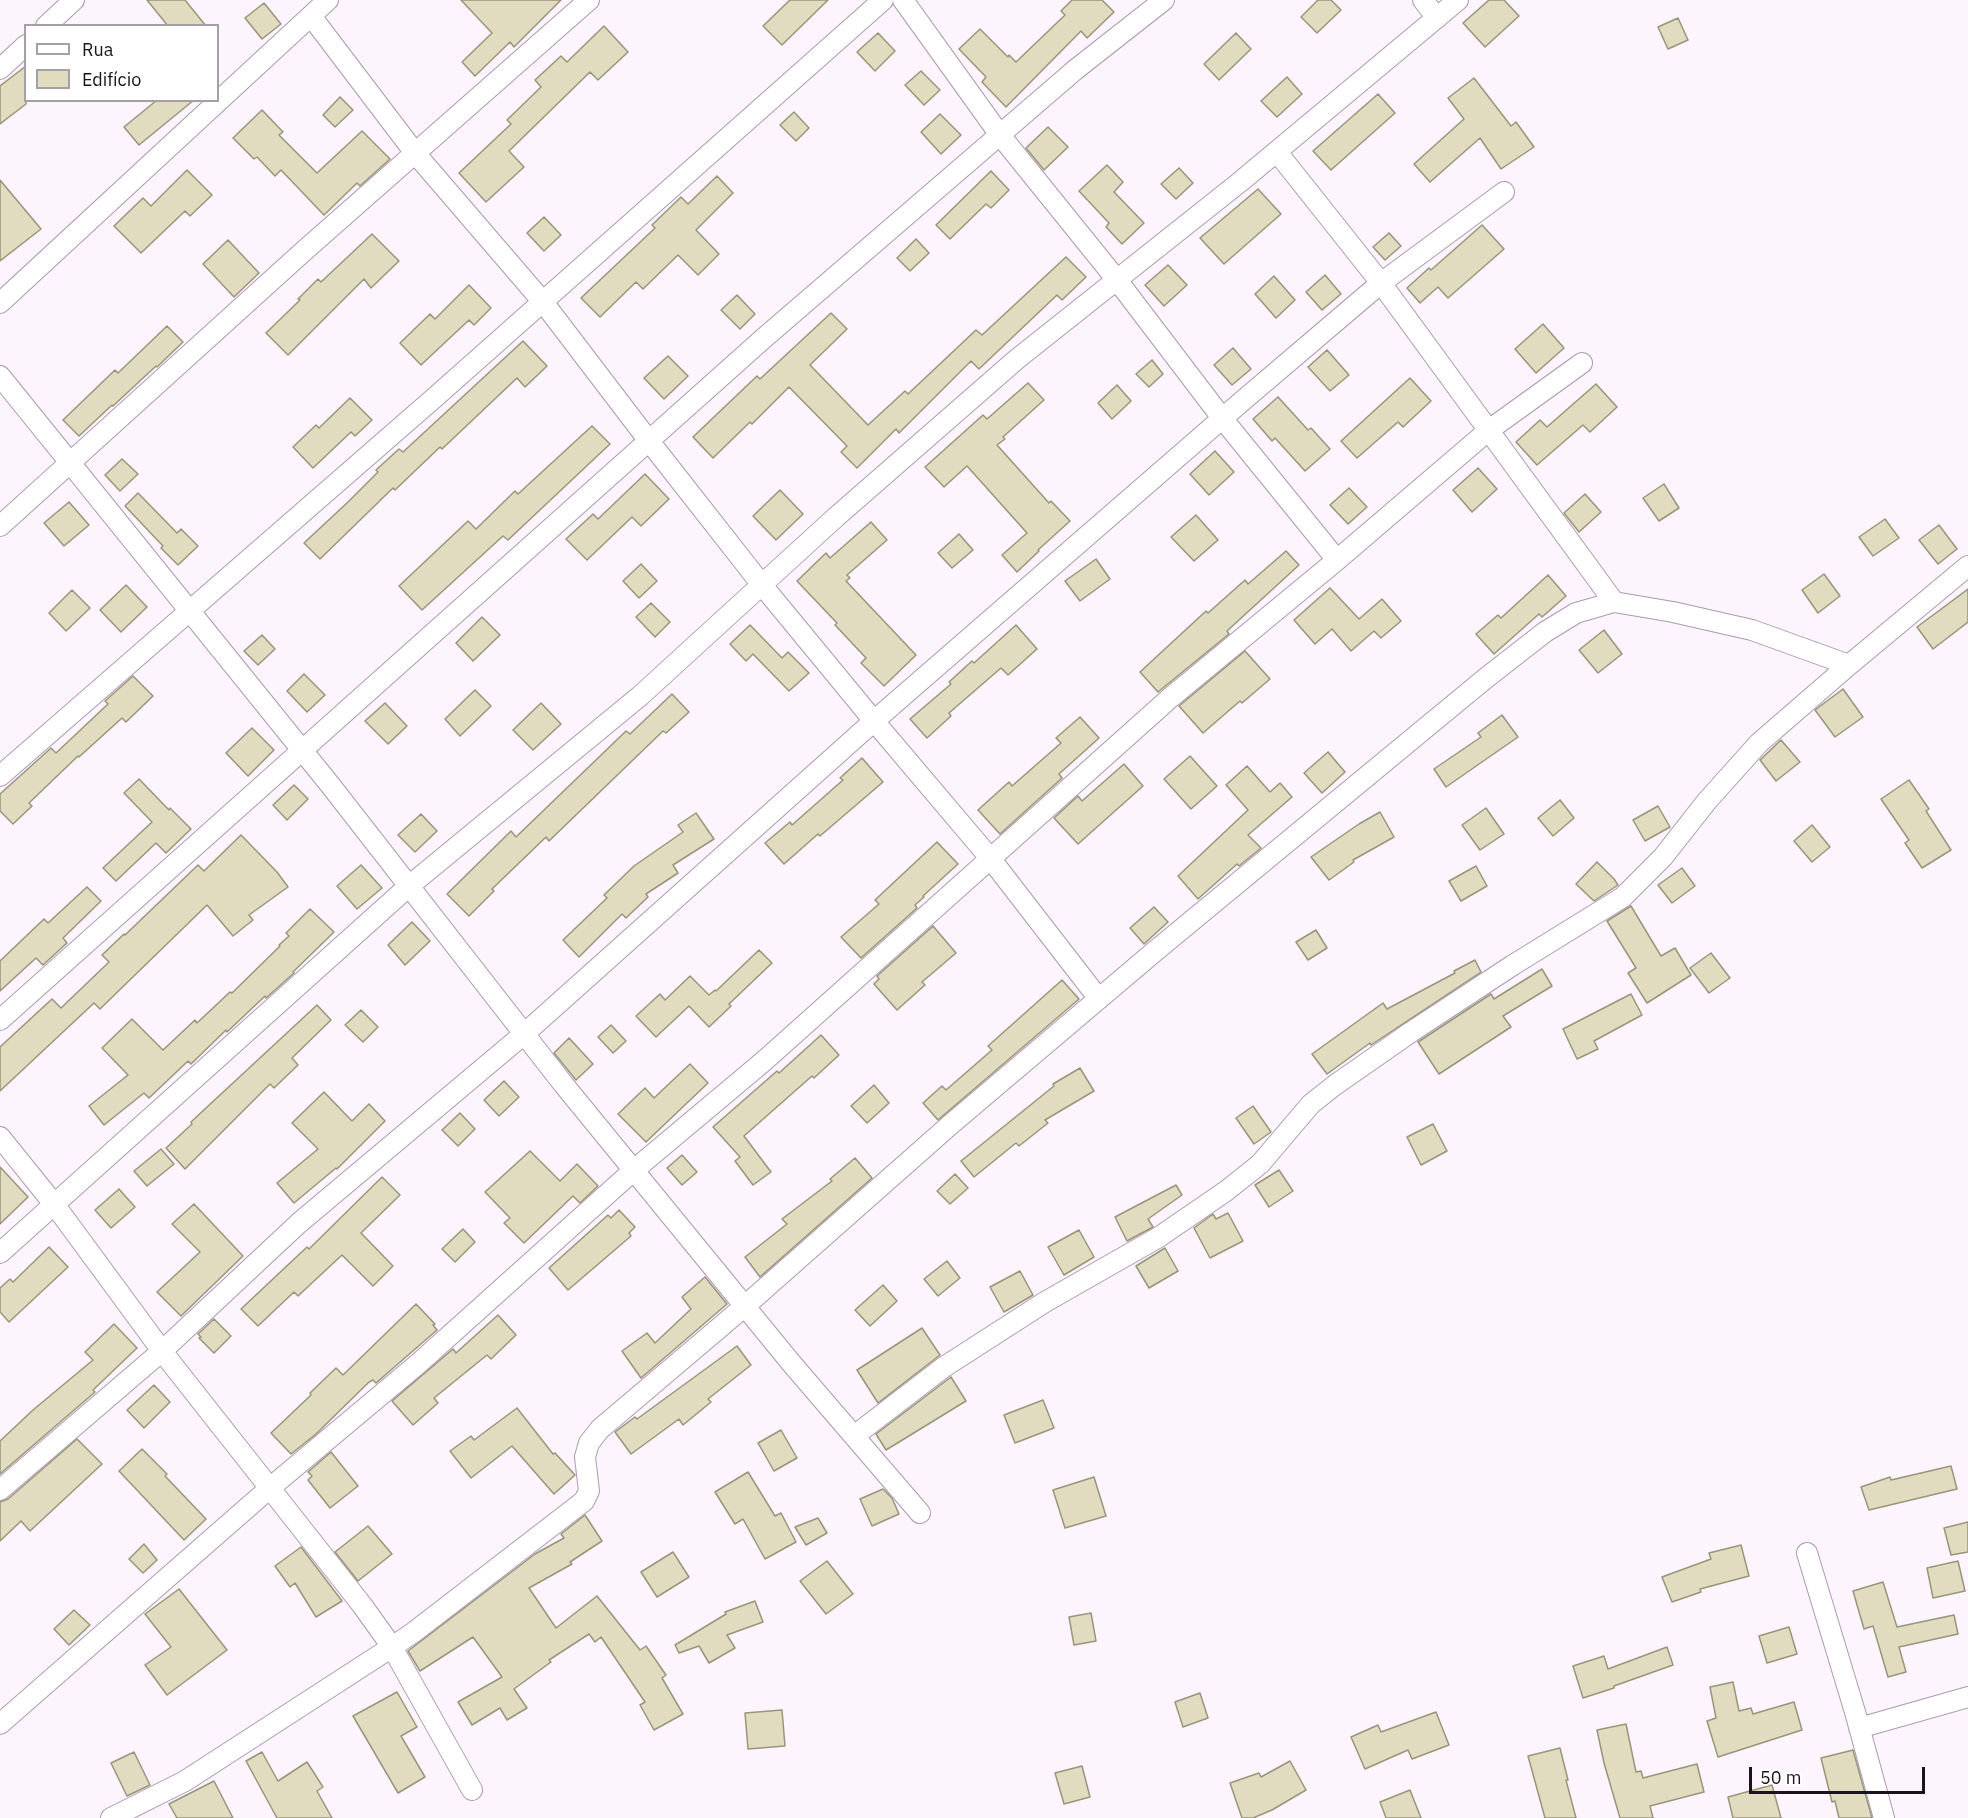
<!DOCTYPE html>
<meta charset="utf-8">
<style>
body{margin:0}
#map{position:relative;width:1968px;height:1818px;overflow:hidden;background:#fdf5fe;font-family:"IBM Plex Sans",sans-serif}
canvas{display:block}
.legend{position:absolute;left:24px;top:24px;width:195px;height:78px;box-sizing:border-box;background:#fff;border:2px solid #a3a1a4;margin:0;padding:8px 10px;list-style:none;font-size:18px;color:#1a131b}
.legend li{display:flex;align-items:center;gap:12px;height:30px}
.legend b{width:30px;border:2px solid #a3a1a4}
.scale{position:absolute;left:1749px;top:1767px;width:176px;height:27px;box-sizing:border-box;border:3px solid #1a131b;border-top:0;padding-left:8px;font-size:18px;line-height:21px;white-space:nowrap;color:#1a131b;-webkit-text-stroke:4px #fff;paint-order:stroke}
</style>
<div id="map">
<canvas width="1968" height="1818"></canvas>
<ul class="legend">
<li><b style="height:8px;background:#fff"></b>Rua</li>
<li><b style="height:16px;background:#e1dcc0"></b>Edifício</li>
</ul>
<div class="scale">50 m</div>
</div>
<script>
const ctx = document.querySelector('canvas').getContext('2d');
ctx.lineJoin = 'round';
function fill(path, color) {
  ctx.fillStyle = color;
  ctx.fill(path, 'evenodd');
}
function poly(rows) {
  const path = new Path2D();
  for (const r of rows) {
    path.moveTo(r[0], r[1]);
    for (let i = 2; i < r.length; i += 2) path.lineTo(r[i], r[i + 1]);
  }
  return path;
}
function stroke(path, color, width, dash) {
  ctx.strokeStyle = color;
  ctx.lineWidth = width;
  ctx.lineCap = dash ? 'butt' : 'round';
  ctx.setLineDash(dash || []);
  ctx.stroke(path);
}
const building = poly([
 [147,0,185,0,206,26,168,26,147,0],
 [461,0,561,0,514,47,510,42,475,76,462,62,492,33,461,0],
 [790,0,828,0,782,45,763,26,790,0],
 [1072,0,1102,0,1114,12,1087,38,1081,31,1006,107,982,82,986,77,959,49,980,29,1008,57,1009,55,1016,62,1065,15,1061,11,1072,0],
 [1318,0,1331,0,1341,10,1317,33,1301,17,1318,0],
 [1489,0,1504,0,1519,16,1485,47,1463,23,1489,0],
 [264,3,281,24,262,39,245,18,264,3],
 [1678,18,1688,40,1668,49,1658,27,1678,18],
 [604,26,628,52,598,80,590,72,509,151,524,167,486,202,459,173,511,124,507,120,541,87,535,80,561,56,567,62,604,26],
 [878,33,895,51,875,71,857,52,878,33],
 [1236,33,1251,49,1219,80,1204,64,1236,33],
 [26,66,26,104,0,124,0,86,26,66],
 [921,71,940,90,924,105,905,85,921,71],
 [1287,77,1302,94,1277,117,1261,101,1287,77],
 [1474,78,1511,126,1516,122,1534,147,1501,169,1480,138,1430,182,1414,164,1464,119,1448,98,1474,78],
 [1378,94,1395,113,1331,170,1313,151,1378,94],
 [340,97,353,110,335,127,323,115,340,97],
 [157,100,194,100,139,145,124,127,157,100],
 [262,110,283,132,279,135,317,173,362,131,390,159,360,186,357,183,324,215,281,170,275,176,257,157,254,159,233,138,262,110],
 [794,112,809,128,796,141,780,125,794,112],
 [940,114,961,135,941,154,921,132,940,114],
 [1048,127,1068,147,1044,170,1026,148,1048,127],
 [1107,165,1123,182,1114,192,1144,223,1122,244,1106,227,1109,223,1079,191,1107,165],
 [1179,168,1193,183,1176,199,1161,184,1179,168],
 [187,170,212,195,190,216,185,211,141,253,114,226,143,198,151,206,187,170],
 [991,171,1009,190,991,208,986,204,950,239,936,225,991,171],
 [717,176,733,193,696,230,719,254,698,275,678,255,643,289,636,282,600,317,581,298,655,228,652,225,681,197,688,204,717,176],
 [0,180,41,229,0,261,0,180],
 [1258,189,1281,214,1224,264,1200,238,1258,189],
 [544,217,561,235,544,251,527,233,544,217],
 [1482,225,1504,249,1448,298,1438,287,1420,303,1407,288,1429,268,1431,270,1482,225],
 [1389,233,1401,246,1385,260,1373,247,1389,233],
 [372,234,399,261,371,288,364,279,288,355,266,333,300,300,298,299,318,279,321,282,372,234],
 [916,239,929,253,910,271,897,258,916,239],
 [228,240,259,273,234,297,203,264,228,240],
 [1066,257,1086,277,1062,300,1057,295,979,369,971,361,899,433,896,429,857,468,841,452,847,446,789,387,752,424,750,422,713,458,693,437,757,376,760,379,831,313,847,329,810,365,868,425,905,391,908,394,976,330,982,335,1066,257],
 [1168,265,1187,285,1164,306,1145,285,1168,265],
 [1325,275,1341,294,1322,310,1306,292,1325,275],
 [1274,276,1295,300,1276,318,1255,294,1274,276],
 [469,285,491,308,474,325,469,320,421,365,400,343,430,314,435,319,469,285],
 [737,295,755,314,740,329,721,310,737,295],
 [1543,324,1564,348,1536,373,1515,349,1543,324],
 [167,326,183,342,157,367,156,366,113,406,112,405,79,436,63,420,115,370,118,373,167,326],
 [523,341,547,366,525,387,517,378,442,449,440,447,395,490,393,488,320,559,304,543,348,502,378,472,376,470,399,449,403,452,523,341],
 [1233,348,1251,369,1232,385,1214,365,1233,348],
 [1327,350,1349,375,1330,391,1308,367,1327,350],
 [668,356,688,376,664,399,644,378,668,356],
 [1152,360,1163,374,1149,387,1136,374,1152,360],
 [1410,378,1431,401,1403,427,1398,422,1357,458,1341,441,1410,378],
 [1028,383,1044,400,1003,437,1005,439,997,445,1049,503,1051,501,1070,521,1038,550,1039,551,1017,572,1002,555,1027,533,967,466,944,487,925,467,983,415,987,419,1028,383],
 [1596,384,1617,407,1590,432,1583,425,1537,465,1516,442,1540,420,1547,427,1596,384],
 [1117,385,1131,401,1112,419,1098,403,1117,385],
 [1278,397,1308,430,1311,428,1330,449,1305,471,1275,438,1272,441,1253,419,1278,397],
 [350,398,372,420,355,436,351,432,313,468,293,447,316,425,319,428,350,398],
 [592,426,610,444,508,540,503,536,422,610,399,586,468,521,476,529,515,491,518,494,592,426],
 [1215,451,1234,472,1209,495,1190,474,1215,451],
 [122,459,138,474,120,491,105,475,122,459],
 [1478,468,1497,489,1472,512,1453,490,1478,468],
 [645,474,669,499,641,526,632,517,587,560,566,539,593,514,598,519,645,474],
 [1664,484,1679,508,1659,521,1643,498,1664,484],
 [1349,488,1367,507,1348,524,1330,505,1349,488],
 [780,490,803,514,776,540,753,516,780,490],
 [138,493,177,533,181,529,198,546,178,565,161,548,163,546,125,506,138,493],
 [1585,494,1601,512,1579,532,1564,513,1585,494],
 [69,502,89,525,64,546,44,523,69,502],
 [1196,515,1218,540,1194,561,1171,537,1196,515],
 [1885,519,1899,538,1873,556,1859,537,1885,519],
 [871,522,887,540,847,575,850,578,846,581,916,655,884,686,861,663,866,658,835,625,837,623,797,581,826,553,830,558,871,522],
 [1939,525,1957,549,1938,564,1919,540,1939,525],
 [959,534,973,550,952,568,938,553,959,534],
 [1286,551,1299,565,1227,631,1229,634,1158,692,1140,672,1206,611,1208,613,1245,580,1248,584,1286,551],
 [1096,559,1110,579,1080,601,1065,581,1096,559],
 [641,564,657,581,639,598,623,581,641,564],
 [1824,574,1840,596,1818,613,1802,590,1824,574],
 [1548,575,1566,596,1542,617,1539,614,1494,654,1476,634,1498,615,1501,618,1548,575],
 [126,585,147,607,121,632,100,610,126,585],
 [1330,588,1359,619,1382,599,1401,621,1381,638,1374,631,1351,651,1332,629,1315,644,1294,620,1330,588],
 [1968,589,1968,622,1933,649,1917,627,1968,589],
 [72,590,90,608,66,631,49,613,72,590],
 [651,603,670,622,655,637,636,617,651,603],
 [482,617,500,635,473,661,456,643,482,617],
 [750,625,782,658,788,652,809,673,789,691,753,654,746,661,730,644,750,625],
 [1016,625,1037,649,1008,675,1001,668,949,713,951,716,927,738,910,719,951,684,949,682,972,661,974,663,1016,625],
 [1604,630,1622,654,1598,673,1579,650,1604,630],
 [262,635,275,649,258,665,244,651,262,635],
 [1245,651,1270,679,1242,703,1240,701,1203,733,1179,706,1245,651],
 [304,674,325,695,307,712,287,691,304,674],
 [133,676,153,696,126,722,122,718,79,757,78,756,29,803,32,806,13,824,0,811,0,794,51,748,56,753,108,704,105,701,133,676],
 [1843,689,1863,717,1835,737,1815,710,1843,689],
 [475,690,491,706,460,736,445,719,475,690],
 [672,694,689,712,666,733,663,731,549,841,546,837,492,889,494,891,469,916,447,894,511,831,516,837,626,731,630,734,672,694],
 [385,703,407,726,388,744,365,721,385,703],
 [541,703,561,724,533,750,513,730,541,703],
 [1502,715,1518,737,1446,787,1434,769,1481,737,1478,733,1502,715],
 [1080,717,1099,738,1059,774,1062,778,1000,834,978,810,1009,782,1012,786,1061,743,1056,738,1080,717],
 [252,728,274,750,248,776,226,753,252,728],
 [1781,740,1800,762,1776,781,1760,760,1781,740],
 [1328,752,1345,772,1322,793,1304,773,1328,752],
 [1190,756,1217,786,1191,809,1164,779,1190,756],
 [862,758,883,782,820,836,818,834,784,864,765,843,790,822,792,825,843,780,840,778,862,758],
 [1124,764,1143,786,1078,844,1054,818,1078,796,1082,801,1124,764],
 [1247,766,1270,792,1280,783,1292,797,1248,835,1261,848,1239,866,1237,864,1198,899,1178,876,1248,810,1226,785,1247,766],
 [139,779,169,810,170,808,191,829,166,853,156,843,116,881,103,868,152,822,124,793,139,779],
 [1909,780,1929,809,1926,811,1951,850,1922,868,1905,843,1909,840,1881,799,1909,780],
 [294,785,308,799,287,820,273,805,294,785],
 [1560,800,1574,818,1553,836,1538,818,1560,800],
 [1658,806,1670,827,1645,841,1633,820,1658,806],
 [1486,808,1504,834,1480,850,1462,825,1486,808],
 [1380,812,1394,837,1353,860,1354,862,1329,880,1311,857,1359,824,1380,812],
 [696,813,714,839,673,865,678,873,646,894,648,897,626,918,622,914,579,957,563,940,607,898,604,895,634,866,683,832,678,825,696,813],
 [421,814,437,831,415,852,398,835,421,814],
 [1812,825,1830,847,1812,862,1794,841,1812,825],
 [241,835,277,872,288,887,249,915,253,920,233,936,207,905,100,1009,94,1003,0,1091,0,1047,52,999,61,1008,109,962,102,955,124,934,125,935,198,865,204,871,241,835],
 [937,842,958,864,923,896,924,897,915,905,917,908,861,958,841,937,879,904,875,900,937,842],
 [1597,862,1614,879,1618,885,1594,901,1576,884,1597,862],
 [361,865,382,888,357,909,337,886,361,865],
 [1476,866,1487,886,1461,901,1449,881,1476,866],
 [1682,868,1695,886,1672,903,1658,885,1682,868],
 [87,887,101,901,63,938,67,943,43,965,36,958,0,991,0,961,44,919,48,923,87,887],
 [1631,906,1661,956,1675,948,1691,975,1647,1003,1628,973,1636,968,1607,921,1631,906],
 [1154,907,1168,922,1144,944,1130,928,1154,907],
 [310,909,334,932,293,972,294,973,266,998,265,996,227,1032,226,1030,191,1064,188,1061,149,1098,144,1093,104,1125,89,1106,128,1075,102,1048,132,1019,163,1050,195,1020,197,1023,230,992,232,993,280,946,279,945,289,936,286,933,310,909],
 [412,922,430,941,405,965,388,945,412,922],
 [933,926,956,953,922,982,925,985,897,1010,874,984,879,979,877,976,933,926],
 [1316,930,1327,948,1308,960,1296,942,1316,930],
 [759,950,772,963,729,1004,731,1006,709,1027,689,1006,656,1037,636,1016,660,994,665,1000,690,976,709,995,715,990,716,991,759,950],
 [1711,953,1730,978,1709,993,1690,968,1711,953],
 [1475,960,1481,972,1371,1045,1370,1043,1327,1074,1312,1054,1383,1003,1387,1009,1455,973,1454,971,1475,960],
 [1542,969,1552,986,1503,1016,1511,1027,1439,1074,1418,1042,1491,994,1494,999,1542,969],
 [1062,980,1079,999,938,1120,923,1103,942,1086,946,1090,992,1050,988,1046,1062,980],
 [1631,994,1642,1015,1594,1041,1598,1049,1577,1059,1563,1029,1631,994],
 [317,1005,331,1020,292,1058,298,1065,274,1088,270,1084,185,1169,166,1148,192,1124,191,1122,206,1108,317,1005],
 [361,1010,378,1027,363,1042,345,1025,361,1010],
 [611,1025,626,1041,613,1053,598,1037,611,1025],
 [821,1035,839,1055,814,1078,812,1076,744,1136,771,1172,753,1185,735,1161,740,1157,713,1127,777,1071,779,1073,821,1035],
 [569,1038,593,1064,576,1080,554,1053,569,1038],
 [690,1064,708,1083,646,1142,618,1114,645,1088,654,1098,690,1064],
 [1080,1068,1094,1091,1045,1120,1048,1123,1019,1146,1016,1143,974,1177,961,1161,1054,1086,1053,1084,1080,1068],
 [504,1081,519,1097,499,1116,484,1100,504,1081],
 [874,1085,889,1103,867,1123,851,1106,874,1085],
 [324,1092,352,1121,369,1104,385,1121,337,1169,336,1168,294,1203,277,1183,318,1149,292,1123,324,1092],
 [1253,1106,1271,1132,1254,1144,1236,1118,1253,1106],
 [460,1113,475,1129,458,1146,442,1130,460,1113],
 [1433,1124,1447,1151,1421,1165,1407,1137,1433,1124],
 [161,1149,174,1164,147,1186,134,1171,161,1149],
 [530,1151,560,1181,577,1164,598,1186,580,1203,573,1196,524,1243,504,1223,510,1218,485,1192,530,1151],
 [682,1155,697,1172,682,1185,667,1168,682,1155],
 [855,1158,872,1178,760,1277,745,1257,787,1224,782,1219,832,1181,830,1179,855,1158],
 [0,1167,28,1197,0,1224,0,1167],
 [1279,1170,1293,1191,1269,1207,1255,1185,1279,1170],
 [955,1174,968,1188,950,1204,937,1191,955,1174],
 [382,1177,400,1195,361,1233,393,1266,373,1286,342,1255,298,1296,294,1292,258,1326,241,1309,307,1247,309,1249,382,1177],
 [1176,1185,1182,1195,1148,1219,1153,1227,1127,1241,1115,1217,1176,1185],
 [119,1189,135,1207,111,1228,95,1210,119,1189],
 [194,1204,243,1256,181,1316,157,1292,200,1252,172,1224,194,1204],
 [619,1210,635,1227,629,1233,631,1236,568,1290,549,1268,608,1215,611,1218,619,1210],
 [1228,1213,1243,1241,1210,1258,1194,1228,1213,1214,1216,1219,1228,1213],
 [463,1229,475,1242,455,1262,442,1249,463,1229],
 [1079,1230,1094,1257,1064,1275,1048,1247,1079,1230],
 [49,1247,68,1267,9,1322,0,1312,0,1288,10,1279,13,1282,49,1247],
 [1165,1248,1178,1271,1149,1288,1136,1266,1165,1248],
 [947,1261,960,1278,938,1296,924,1279,947,1261],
 [1020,1271,1033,1295,1004,1312,990,1287,1020,1271],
 [705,1277,727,1304,641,1378,622,1351,647,1333,655,1343,691,1309,682,1297,705,1277],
 [883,1285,897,1301,870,1326,855,1310,883,1285],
 [416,1304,435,1324,433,1325,437,1330,376,1383,373,1380,369,1382,316,1434,291,1454,271,1433,311,1395,310,1393,336,1368,343,1375,416,1304],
 [498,1315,516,1335,491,1359,487,1355,434,1398,438,1403,413,1425,392,1401,453,1349,456,1353,498,1315],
 [214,1319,231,1336,214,1353,199,1338,201,1337,198,1334,214,1319],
 [114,1324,137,1348,93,1390,95,1392,0,1474,0,1441,33,1410,93,1360,85,1352,114,1324],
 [922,1328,940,1355,878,1403,857,1370,922,1328],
 [737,1346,751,1365,708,1399,711,1402,683,1425,679,1419,631,1454,615,1432,635,1417,637,1419,737,1346],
 [951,1377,966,1401,886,1450,876,1434,951,1377],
 [154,1385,170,1402,144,1428,127,1410,154,1385],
 [1043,1400,1054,1428,1015,1443,1004,1415,1043,1400],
 [517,1408,553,1454,555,1453,575,1475,554,1494,512,1446,471,1478,450,1451,471,1436,474,1440,517,1408],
 [781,1430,797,1458,774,1471,758,1443,781,1430],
 [77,1439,102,1464,30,1531,21,1521,0,1541,0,1502,8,1499,77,1439],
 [142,1449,167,1474,165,1476,206,1519,184,1540,119,1471,142,1449],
 [331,1452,358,1486,330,1508,308,1480,312,1476,308,1472,331,1452],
 [1951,1466,1957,1489,1869,1510,1861,1487,1890,1477,1891,1480,1951,1466],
 [748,1472,775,1516,781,1513,796,1542,765,1559,743,1519,735,1524,715,1492,748,1472],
 [1094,1477,1106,1516,1065,1528,1053,1490,1094,1477],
 [883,1489,892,1498,899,1514,872,1526,860,1499,883,1489],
 [585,1515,602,1541,570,1562,572,1564,529,1588,556,1628,597,1596,640,1650,646,1646,666,1675,662,1678,683,1714,654,1730,640,1705,645,1702,601,1637,595,1642,589,1634,549,1660,551,1662,514,1689,527,1708,507,1720,500,1708,472,1725,458,1702,502,1677,473,1637,420,1671,408,1651,535,1554,564,1538,561,1534,585,1515],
 [818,1518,827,1533,806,1545,795,1527,818,1518],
 [1968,1522,1968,1552,1951,1555,1944,1528,1968,1522],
 [368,1526,392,1554,358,1581,335,1552,368,1526],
 [144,1544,157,1560,143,1573,129,1559,144,1544],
 [1741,1545,1749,1576,1700,1589,1701,1592,1672,1602,1662,1577,1711,1559,1709,1553,1741,1545],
 [301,1547,342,1601,316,1617,295,1583,290,1587,275,1566,301,1547],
 [673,1552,689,1577,657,1597,641,1572,673,1552],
 [827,1561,853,1594,826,1614,800,1581,827,1561],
 [1958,1561,1965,1591,1933,1598,1927,1568,1958,1561],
 [1883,1582,1897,1627,1954,1615,1958,1634,1899,1647,1906,1672,1888,1677,1873,1626,1864,1629,1853,1591,1883,1582],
 [179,1589,227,1650,167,1695,145,1665,171,1647,145,1614,179,1589],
 [755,1601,763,1622,727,1635,735,1648,709,1663,699,1646,679,1653,675,1645,726,1614,725,1612,755,1601],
 [74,1610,90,1625,69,1645,54,1629,74,1610],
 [1091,1613,1096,1641,1074,1645,1069,1617,1091,1613],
 [1789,1627,1797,1654,1767,1663,1759,1636,1789,1627],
 [1667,1647,1673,1665,1614,1686,1614,1688,1583,1698,1573,1666,1604,1656,1608,1669,1667,1647],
 [1733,1682,1739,1711,1751,1708,1753,1714,1794,1702,1802,1730,1718,1757,1707,1721,1716,1718,1710,1687,1733,1682],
 [397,1692,417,1727,401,1736,425,1777,398,1793,353,1716,397,1692],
 [1200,1693,1208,1718,1183,1727,1175,1702,1200,1693],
 [782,1710,785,1746,748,1749,745,1713,782,1710],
 [1436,1712,1449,1745,1412,1759,1408,1750,1365,1769,1351,1737,1378,1725,1381,1732,1436,1712],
 [1626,1724,1636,1772,1641,1771,1643,1778,1697,1764,1704,1792,1650,1806,1653,1818,1620,1818,1604,1763,1597,1730,1626,1724],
 [1560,1748,1568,1780,1566,1780,1576,1818,1545,1818,1528,1756,1560,1748],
 [1853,1750,1872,1818,1839,1818,1835,1801,1832,1802,1821,1758,1853,1750],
 [134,1752,150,1785,127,1796,111,1763,134,1752],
 [262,1752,278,1781,307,1762,323,1787,317,1791,332,1818,277,1818,246,1761,262,1752],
 [1290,1761,1306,1790,1272,1810,1253,1818,1242,1818,1230,1783,1259,1773,1261,1777,1290,1761],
 [1082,1766,1090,1797,1064,1804,1055,1773,1082,1766],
 [214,1781,233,1818,177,1818,169,1804,214,1781],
 [1772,1785,1781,1818,1733,1818,1728,1797,1772,1785],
 [1410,1790,1421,1818,1386,1818,1380,1802,1410,1790]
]);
const street = poly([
 [903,0,1000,135,1117,280,1222,418,1337,560],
 [1423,0,1437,18],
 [311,16,415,153,543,302,649,441,762,585,874,721,990,858,1099,999],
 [46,26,74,0],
 [0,69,26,45],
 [1277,152,1381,283,1614,602],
 [0,303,328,0],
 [0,376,331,786,564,1085,792,1364,920,1513],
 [0,526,305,250,589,0],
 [0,776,433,399,883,0],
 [0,1020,764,338,1075,70,1164,0],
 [0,1137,54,1204,168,1359,362,1605,392,1647,472,1790],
 [0,1253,409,886,640,696,836,517,1017,359,1240,182,1458,0],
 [854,1436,944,1367,1045,1302,1159,1237,1226,1191,1260,1164,1311,1104,1335,1085,1411,1032,1513,965,1623,897,1663,857,1707,801,1759,743,1849,665,1968,566],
 [0,1490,162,1351,299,1223,524,1034,874,721,1240,403,1381,283,1504,192],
 [1807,1553,1855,1712,1884,1818],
 [0,1724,271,1487,419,1363,634,1170,764,1061,1170,698,1337,560,1489,430,1582,363],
 [1859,1728,1968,1697],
 [111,1818,185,1781,392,1647,414,1632,584,1501,589,1491,585,1457,589,1443,600,1429,745,1306,950,1125,1154,952,1486,678,1545,632,1576,613,1614,602,1673,612,1752,630,1849,665]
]);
fill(building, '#e1dcc0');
stroke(building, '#99947a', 1.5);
stroke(street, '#ac99af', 22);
stroke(street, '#fff', 20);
</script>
